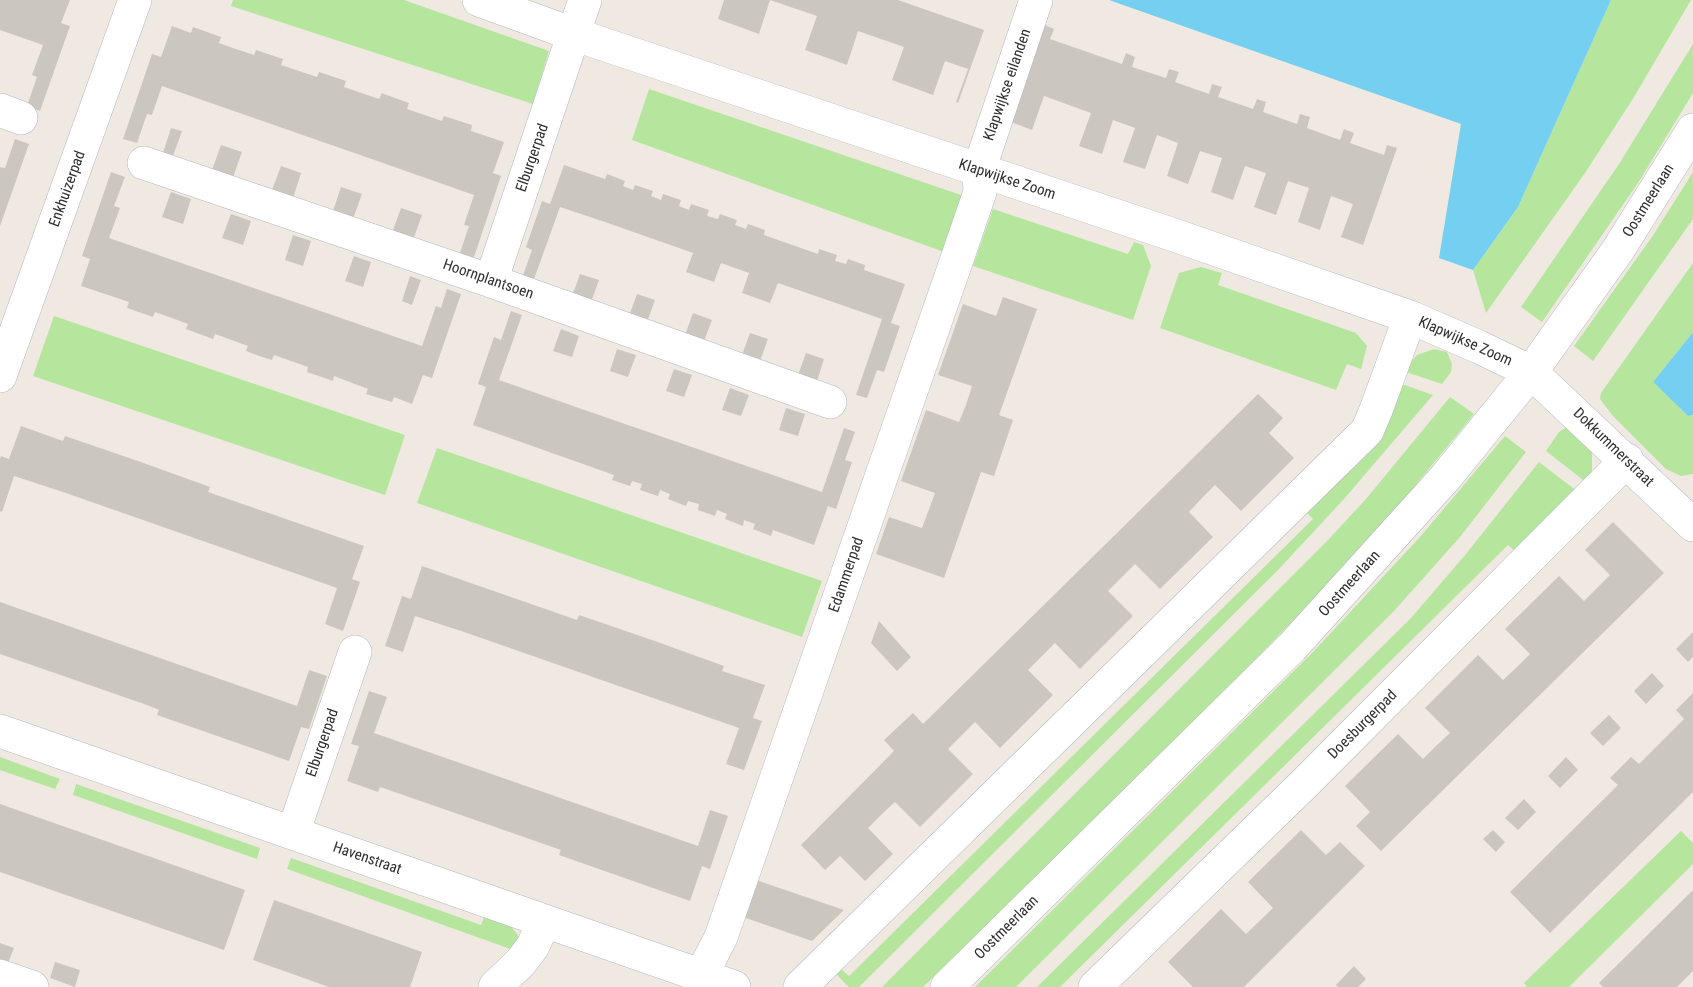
<!DOCTYPE html>
<style>
body{margin:0}
canvas{display:block;background:#efe9e1}
</style>
<canvas width="1693" height="987"></canvas>
<script>
const ctx = document.querySelector('canvas').getContext('2d');
ctx.lineJoin = 'round';
function fill(path, color) {
  ctx.fillStyle = color;
  ctx.fill(path, 'evenodd');
}
function poly(rows) {
  const path = new Path2D();
  for (const r of rows) {
    path.moveTo(r[0], r[1]);
    for (let i = 2; i < r.length; i += 2) path.lineTo(r[i], r[i + 1]);
  }
  return path;
}
function stroke(path, color, width, dash) {
  ctx.strokeStyle = color;
  ctx.lineWidth = width;
  ctx.lineCap = dash ? 'butt' : 'round';
  ctx.setLineDash(dash || []);
  ctx.stroke(path);
}
function label(font, color, halo, rows, align = 'center') {
  ctx.font = font + ' "Roboto Condensed",sans-serif';
  ctx.lineWidth = 5;
  ctx.setLineDash([]);
  ctx.textBaseline = 'middle';
  ctx.strokeStyle = halo;
  ctx.fillStyle = color;
  for (const [text, x, y, turn = 0] of rows) {
    ctx.save();
    ctx.translate(x, y);
    ctx.rotate((+turn || 0) * Math.PI / 180);
    ctx.textAlign = isNaN(turn) ? turn : align;
    if (halo) ctx.strokeText(text, 0, 0);
    ctx.fillText(text, 0, 0);
    ctx.restore();
  }
}
const green = poly([
 [233,0,404,0,549,51,533,104,231,6],
 [1611,0,1691,0,1634,97,1585,173,1486,313,1473,270,1518,207],
 [1693,44,1693,93,1638,183,1542,322,1521,307,1619,164],
 [649,89,964,196,947,253,632,140],
 [1693,172,1693,219,1593,361,1574,346,1652,237],
 [993,209,1128,254,1134,242,1143,245,1151,266,1133,320,973,266],
 [1693,263,1693,332,1653,382,1688,416,1693,415,1693,474,1681,476,1666,469,1613,416,1600,399,1601,393],
 [1201,267,1222,273,1218,285,1356,333,1367,346,1361,369,1347,364,1336,390,1160,328,1179,273],
 [54,316,405,435,385,495,33,376],
 [1434,349,1447,352,1452,364,1451,372,1442,384,1403,371,1417,355],
 [1399,383,1433,395,1344,499,1278,570,859,987,849,987,836,974,840,968,849,976,1313,519,1305,511],
 [1450,397,1474,414,1400,504,1303,610,1227,689,923,987,882,987,1328,540,1366,499],
 [1570,425,1592,449,1592,471,1587,483,1546,451,1559,432],
 [1505,436,1526,452,1460,537,1394,611,1016,987,975,987,1313,652,1420,537],
 [437,448,822,581,802,637,417,503],
 [1539,462,1578,492,1517,553,1508,545,1060,987,1037,987,1411,618,1466,554],
 [0,757,60,779,55,789,0,770],
 [76,784,260,848,257,859,73,795],
 [1681,831,1693,843,1693,864,1569,987,1527,987,1524,983],
 [291,858,481,925,485,915,510,925,519,937,516,951,287,869]
]);
const water = poly([
 [1109,0,1611,0,1518,207,1473,270,1439,258,1461,124],
 [1693,332,1693,415,1688,416,1653,382]
]);
const building = poly([
 [0,0,70,0,61,23,70,26,40,111,27,106,37,77,32,75,43,45,0,30],
 [724,0,898,0,984,30,958,103,956,102,968,69,945,61,933,95,892,80,904,47,858,31,847,65,805,50,817,16,770,0,759,34,718,19],
 [1045,25,1054,29,1050,39,1122,64,1126,53,1135,57,1132,67,1166,78,1169,69,1179,72,1175,82,1209,94,1212,84,1222,87,1218,97,1253,109,1257,99,1266,102,1263,112,1297,124,1300,114,1310,117,1307,128,1340,140,1344,129,1354,133,1350,143,1384,155,1387,145,1397,148,1363,245,1341,237,1353,204,1331,196,1320,230,1298,222,1309,188,1288,181,1276,215,1254,207,1266,173,1245,166,1233,200,1211,192,1222,158,1200,151,1188,184,1167,176,1178,143,1157,135,1145,169,1123,162,1135,128,1113,120,1102,154,1079,146,1091,113,1044,96,1032,130,1011,122],
 [172,26,191,33,193,27,221,37,219,43,233,48,254,55,256,50,283,59,281,65,317,77,319,72,346,81,344,87,379,99,382,93,384,94,409,103,407,109,442,121,444,116,472,125,471,131,504,142,493,173,501,176,473,260,459,256,469,226,464,225,474,195,363,156,162,86,152,115,147,114,137,143,123,139,152,54,161,57],
 [171,128,182,131,173,156,163,153],
 [15,139,29,144,0,226,0,167,5,168],
 [221,145,242,152,233,177,212,170],
 [564,165,605,179,607,174,625,181,623,186,633,190,635,185,653,191,651,196,661,200,663,194,681,200,679,206,689,210,691,204,709,210,707,216,718,219,720,214,737,220,735,225,746,229,748,224,765,230,764,235,818,254,819,249,837,255,835,261,846,264,848,259,865,265,864,270,905,284,891,323,900,326,884,372,877,370,867,398,856,395,882,319,778,283,770,303,742,293,749,273,721,263,714,282,686,272,693,253,608,223,560,207,533,282,522,278,532,250,526,247,542,201,550,204],
 [281,166,301,173,293,198,272,190],
 [111,172,125,177,114,206,120,208,109,238,190,266,422,346,436,306,441,308,447,289,461,294,432,378,423,375,412,404,394,397,392,402,366,394,368,389,334,376,333,381,307,372,308,367,274,355,272,360,259,356,246,351,248,346,215,334,213,339,186,329,188,324,172,318,155,312,153,317,127,308,129,302,81,286,90,259,82,256],
 [341,187,362,194,353,219,333,211],
 [171,192,191,199,183,224,162,217],
 [401,208,422,215,413,240,392,233],
 [231,214,251,221,243,245,222,238],
 [293,235,311,241,303,266,285,260],
 [354,256,371,262,363,287,345,281],
 [580,274,599,280,591,302,572,296],
 [410,276,421,280,412,305,402,301],
 [637,294,655,300,647,322,629,316],
 [1003,297,1037,309,999,415,1013,420,994,476,981,472,944,578,876,554,889,517,922,528,935,493,901,481,926,410,959,422,966,405,972,386,938,375,963,304,996,316],
 [511,311,522,315,499,380,576,407,822,492,844,428,855,432,845,460,852,462,836,509,828,506,814,545,773,530,771,536,753,529,755,524,744,520,743,526,725,519,727,514,717,510,715,516,698,510,699,504,688,501,686,506,668,499,670,494,660,490,658,496,640,490,642,484,632,481,630,486,612,480,614,475,473,425,486,387,478,384,494,337,501,340],
 [693,313,712,320,704,341,685,335],
 [561,329,579,336,572,357,553,351],
 [750,333,768,339,760,361,742,355],
 [617,349,636,355,628,377,610,371],
 [806,353,824,359,817,381,798,375],
 [674,369,692,375,684,397,666,391],
 [730,388,749,395,741,416,722,410],
 [1258,394,1283,418,1269,433,1294,458,1241,511,1215,485,1202,498,1189,512,1213,537,1160,589,1135,564,1108,591,1133,616,1080,669,1055,643,1028,670,1053,695,1000,748,975,722,948,749,973,774,920,827,895,802,882,814,868,828,893,854,865,881,840,856,825,870,801,845,894,751,884,740,913,713,923,724],
 [786,408,805,414,798,436,779,430],
 [21,426,63,441,65,436,138,461,210,487,208,492,364,546,352,579,360,582,343,631,325,624,337,588,63,492,14,476,2,512,0,511,0,459,1,456,9,459],
 [1613,522,1664,573,1381,851,1356,826,1370,812,1345,786,1398,734,1423,759,1436,746,1450,733,1425,708,1478,655,1503,680,1517,667,1530,654,1505,629,1559,576,1584,601,1610,575,1585,550],
 [422,566,577,620,579,615,652,640,724,666,722,671,765,685,753,718,762,721,744,770,726,764,739,728,464,632,415,616,403,652,385,646,402,596,411,599],
 [0,602,297,706,309,670,327,676,309,729,301,727,289,761,157,715,159,710,147,705,0,654],
 [879,621,911,657,897,671,871,643],
 [1693,632,1693,657,1688,662,1676,649],
 [1652,673,1664,686,1646,704,1634,691],
 [369,691,387,697,374,733,698,846,710,810,728,816,710,869,702,866,690,901,559,855,561,850,435,806,380,787,378,792,347,781,359,746,351,744],
 [1693,693,1693,792,1550,933,1510,892,1618,785,1610,778,1631,757,1639,764,1684,719,1676,710],
 [1609,715,1621,728,1603,746,1590,733],
 [1566,757,1578,770,1560,788,1548,776],
 [1524,799,1536,812,1518,830,1505,818],
 [0,804,245,890,224,950,0,872],
 [1301,830,1326,855,1340,842,1365,866,1244,987,1193,987,1168,962,1221,909,1246,934,1273,908,1248,882],
 [1493,830,1505,842,1496,852,1483,839],
 [756,880,844,910,812,941,743,917],
 [1693,890,1693,971,1677,987,1603,987,1599,983],
 [274,900,422,952,410,987,329,987,253,960],
 [0,943,14,948,8,963,0,960],
 [55,962,80,970,75,987,50,978],
 [1354,966,1366,979,1358,987,1338,987,1336,985]
]);
const minor = poly([
 [479,0,573,34,1174,235,1410,317,1479,347,1531,372,1693,525],
 [0,110,21,118],
 [144,163,491,281,830,402],
 [491,281,585,0],
 [0,376,135,0],
 [0,731,734,987],
 [293,833,355,652],
 [0,976,32,987],
 [701,976,721,937,955,265,980,192,979,170,1036,0],
 [495,987,521,962,533,946,544,921],
 [800,987,1367,431,1376,410,1410,317],
 [947,987,1292,647,1445,478,1531,372,1618,250,1693,130],
 [1095,987,1303,785,1627,460]
]);
const streetNames = [
 ["Klapwijkse eilanden",1008,85,-71],
 ["Elburgerpad",533,158,-71],
 ["Klapwijkse Zoom",1007,180,18],
 ["Enkhuizerpad",68,189,-70],
 ["Oostmeerlaan",1649,201,-58],
 ["Hoornplantsoen",488,280,19],
 ["Klapwijkse Zoom",1465,342,24],
 ["Dokkummerstraat",1613,448,44],
 ["Edammerpad",847,575,-71],
 ["Oostmeerlaan",1350,584,-48],
 ["Doesburgerpad",1363,725,-45],
 ["Elburgerpad",323,743,-71],
 ["Havenstraat",367,859,19],
 ["Oostmeerlaan",1007,928,-45]
];
fill(green, '#b6e59e');
fill(water, '#75cff0');
fill(building, '#cbc7bf');
stroke(minor, '#b4b7c1', 34);
stroke(minor, '#fff', 33);
label('15px', '#2e2e2e', '#fff', streetNames);
</script>
